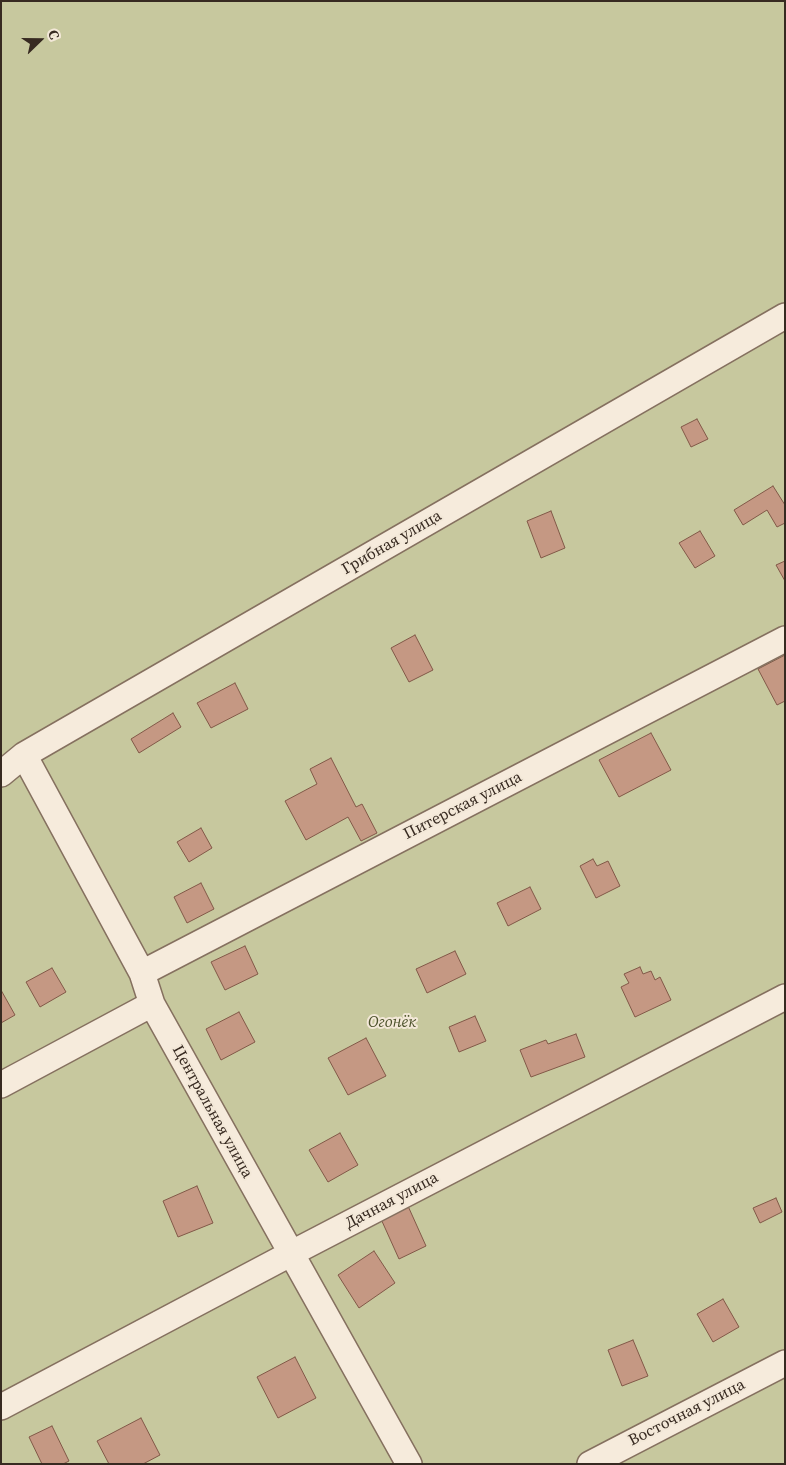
<!DOCTYPE html>
<meta charset="utf-8">
<style>
body{margin:0}
#map{position:relative;width:786px;height:1465px;overflow:hidden;background:#eaddc9;font-family:"Source Serif 4",serif}
canvas{display:block}
.frame{position:absolute;inset:0;border:2px solid #372a21;pointer-events:none}
.north{position:absolute;left:15px;top:15px;width:50px;height:50px;-webkit-text-stroke:4px #f3e8d8;paint-order:stroke;rotate:68deg;font-size:14px;font-weight:700;line-height:20px;text-align:center;color:#372a21}
.north::after{content:'';display:block;margin:auto;width:18px;height:22px;background:#372a21;clip-path:polygon(50% 0,100% 100%,50% 72%,0 100%)}
</style>
<div id="map">
<canvas width="786" height="1465"></canvas>
<div class="frame"></div>
<div class="north">С</div>
</div>
<script>
const ctx = document.querySelector('canvas').getContext('2d');
ctx.lineJoin = 'round';
function fill(path, color) {
  ctx.fillStyle = color;
  ctx.fill(path, 'evenodd');
}
function poly(rows) {
  const path = new Path2D();
  for (const r of rows) {
    path.moveTo(r[0], r[1]);
    for (let i = 2; i < r.length; i += 2) path.lineTo(r[i], r[i + 1]);
  }
  return path;
}
function stroke(path, color, width, dash) {
  ctx.strokeStyle = color;
  ctx.lineWidth = width;
  ctx.lineCap = dash ? 'butt' : 'round';
  ctx.setLineDash(dash || []);
  ctx.stroke(path);
}
function label(font, color, halo, rows, align = 'center') {
  ctx.font = font + ' "Source Serif 4",serif';
  ctx.lineWidth = 4;
  ctx.setLineDash([]);
  ctx.textBaseline = 'middle';
  ctx.strokeStyle = halo;
  ctx.fillStyle = color;
  for (const [text, x, y, turn = 0] of rows) {
    ctx.save();
    ctx.translate(x, y);
    ctx.rotate((+turn || 0) * Math.PI / 180);
    ctx.textAlign = isNaN(turn) ? turn : align;
    if (halo) ctx.strokeText(text, 0, 0);
    ctx.fillText(text, 0, 0);
    ctx.restore();
  }
}
const green = poly([
 [1,1,785,1,785,1464,1,1464]
]);
const building = poly([
 [697,419,708,439,691,447,681,427,697,419],
 [773,486,785,505,785,523,777,527,767,510,743,525,734,510,773,486],
 [551,511,565,548,541,558,527,521,551,511],
 [700,531,715,556,695,568,679,543,700,531],
 [785,561,785,581,776,565,785,561],
 [415,635,433,670,409,682,391,648,415,635],
 [785,655,785,701,777,705,758,669,785,655],
 [235,683,248,709,211,728,197,703,235,683],
 [173,713,181,727,139,753,131,739,173,713],
 [651,733,671,770,619,797,599,760,651,733],
 [331,758,356,807,362,804,377,833,361,841,348,817,306,840,285,801,317,784,310,769,331,758],
 [201,828,212,848,189,862,177,842,201,828],
 [593,859,597,866,608,861,620,886,596,898,580,866,593,859],
 [201,883,214,909,187,923,174,897,201,883],
 [530,887,541,909,508,926,497,903,530,887],
 [245,946,258,974,225,990,211,962,245,946],
 [455,951,466,974,427,993,416,969,455,951],
 [640,967,643,974,651,971,655,980,660,977,671,1000,635,1017,621,987,629,983,624,974,640,967],
 [52,968,66,992,40,1007,26,982,52,968],
 [1,990,15,1015,1,1023,1,990],
 [239,1012,255,1042,221,1060,206,1029,239,1012],
 [475,1016,486,1041,459,1052,449,1027,475,1016],
 [576,1034,585,1057,531,1077,520,1050,546,1040,548,1044,576,1034],
 [366,1038,386,1076,348,1095,328,1058,366,1038],
 [340,1133,358,1165,328,1182,309,1150,340,1133],
 [197,1186,213,1223,178,1237,163,1201,197,1186],
 [776,1198,782,1212,760,1223,753,1208,776,1198],
 [408,1206,426,1246,399,1259,381,1219,408,1206],
 [374,1251,395,1283,359,1308,338,1275,374,1251],
 [723,1299,739,1327,713,1342,697,1314,723,1299],
 [633,1340,648,1376,622,1386,608,1350,633,1340],
 [295,1357,316,1398,278,1418,257,1377,295,1357],
 [141,1418,160,1455,143,1464,109,1464,97,1441,141,1418],
 [52,1426,69,1461,63,1464,42,1464,29,1437,52,1426]
]);
const street = poly([
 [24,755,142,973,152,1004,409,1464],
 [1,774,24,755,785,316],
 [142,973,785,639],
 [1,1085,152,1004],
 [1,1407,292,1253,785,997],
 [590,1464,785,1363]
]);
const streetNames = [
 ["Грибная улица",392,543,-30],
 ["Питерская улица",463,806,-27],
 ["Центральная улица",212,1112,61],
 ["Дачная улица",392,1201,-28],
 ["Восточная улица",687,1413,-27]
];
const parkNames = [
 ["Огонёк",392,1023]
];
fill(green, '#c7c89e');
fill(building, '#c59883');
stroke(building, '#825948', 1);
stroke(street, '#85705f', 28);
stroke(street, '#f6ebdc', 25);
label('16px', '#372a21', '#f3e8d8', streetNames);
label('italic 16px', '#4b512a', '#f3e8d8', parkNames);
</script>
